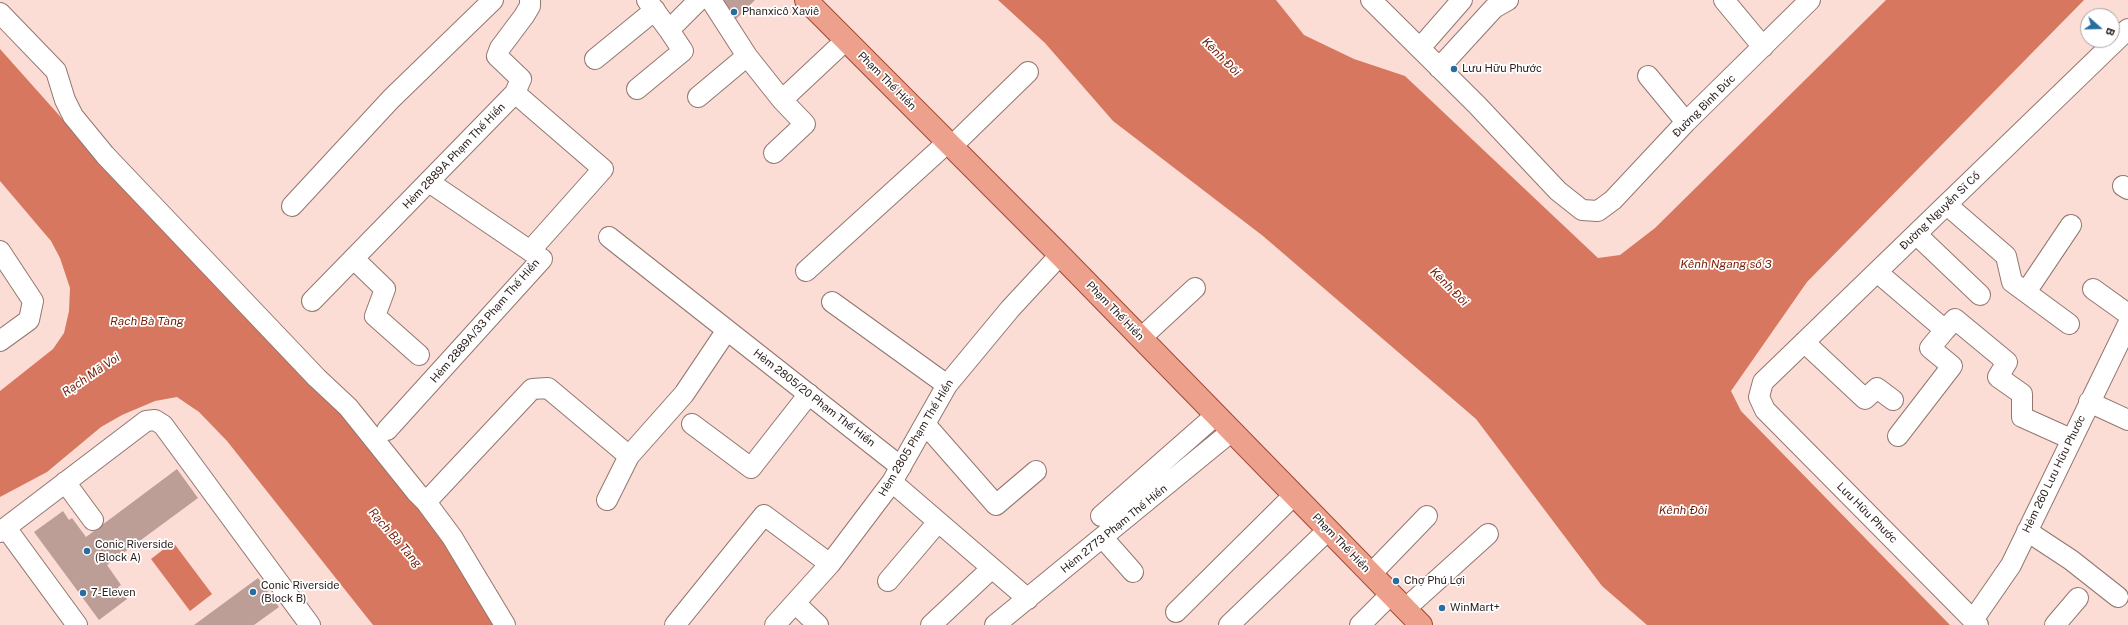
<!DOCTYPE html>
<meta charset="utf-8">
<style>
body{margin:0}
#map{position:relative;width:2128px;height:625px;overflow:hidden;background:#fcddd5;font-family:"Public Sans",sans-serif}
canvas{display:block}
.north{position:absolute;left:2080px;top:8px;width:40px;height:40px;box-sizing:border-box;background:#fff;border:1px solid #a9a5a3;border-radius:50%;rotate:110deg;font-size:11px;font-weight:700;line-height:16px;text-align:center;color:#281d1a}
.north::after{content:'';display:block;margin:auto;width:14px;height:18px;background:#286da2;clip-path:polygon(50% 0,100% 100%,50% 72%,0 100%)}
</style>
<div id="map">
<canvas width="2128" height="625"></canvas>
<div class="north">B</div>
</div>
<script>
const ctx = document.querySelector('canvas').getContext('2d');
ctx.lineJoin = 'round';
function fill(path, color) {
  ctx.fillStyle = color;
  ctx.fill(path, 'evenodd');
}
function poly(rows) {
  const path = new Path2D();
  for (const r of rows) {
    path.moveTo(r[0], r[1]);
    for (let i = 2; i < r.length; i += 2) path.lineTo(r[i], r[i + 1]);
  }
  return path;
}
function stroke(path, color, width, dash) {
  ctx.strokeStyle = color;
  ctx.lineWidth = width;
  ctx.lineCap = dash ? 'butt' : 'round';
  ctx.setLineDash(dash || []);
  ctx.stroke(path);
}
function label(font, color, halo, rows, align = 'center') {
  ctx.font = font + ' "Public Sans",sans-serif';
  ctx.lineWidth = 3.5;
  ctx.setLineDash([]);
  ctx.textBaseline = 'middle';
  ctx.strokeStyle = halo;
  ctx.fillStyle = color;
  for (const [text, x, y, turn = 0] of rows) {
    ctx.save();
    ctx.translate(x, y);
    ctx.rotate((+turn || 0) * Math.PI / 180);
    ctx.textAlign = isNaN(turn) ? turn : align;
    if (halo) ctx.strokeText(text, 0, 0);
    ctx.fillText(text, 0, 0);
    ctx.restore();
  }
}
const water = poly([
 [998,0,1276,0,1304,35,1354,59,1405,76,1598,258,1620,255,1655,228,1886,0,2084,0,1807,282,1731,391,1741,411,1950,625,1647,625,1602,586,1476,419,1263,236,1113,121,1045,43],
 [0,49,116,179,387,460,459,561,497,625,373,625,227,441,199,412,177,397,155,401,122,415,101,427,47,472,0,497,0,391,53,349,64,333,69,311,70,288,60,258,51,241,0,181],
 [173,542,212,594,190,611,151,559]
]);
const building = poly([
 [721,0,755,0,734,21],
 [177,469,198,498,107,565,121,585,118,587,127,599,99,620,34,532,63,511,69,520,72,518,86,537],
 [258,578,279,607,254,625,194,625]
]);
const minor = poly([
 [647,0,669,30,699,0],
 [711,0,747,56,782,100,805,124,774,153],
 [1371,0,1477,105,1558,191,1582,210,1598,211,1613,200,1686,122,1810,0],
 [1724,0,1763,47],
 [0,13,56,71,65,100,73,116,105,155,317,378,348,407,417,493,426,502,452,537,505,625],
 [1420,48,1462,0],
 [595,59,655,10],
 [1439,68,1494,8,1508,0],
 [1648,76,1686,122],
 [637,89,683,51,669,30],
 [515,93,603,169,530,251],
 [698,97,747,56],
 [782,100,846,40],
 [952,146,1028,72],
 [2123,186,2128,189],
 [1947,205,2006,256,2012,282,2069,324],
 [292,206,391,99,493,0],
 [1916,234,1980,295],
 [609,237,727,330],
 [0,251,33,301,29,320,0,341],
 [354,259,385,289,375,316,419,355],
 [806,271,948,142],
 [1877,272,1945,330,1955,319,2007,362,1998,377,2022,394,2022,417,2071,439],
 [2093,289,2128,314],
 [2026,292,2071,225],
 [312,301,515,93,521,79,497,56,500,48,524,16,530,6,530,0],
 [832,302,947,385],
 [1141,338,1195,288],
 [1804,342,1865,399,1877,388,1893,400],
 [2089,402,2128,420],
 [692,424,751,468,809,394],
 [925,424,996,505,1036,471],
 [387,430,542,259,429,182],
 [1898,436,1952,366,1930,348,1945,330],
 [65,482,93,520],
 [892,482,1028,599],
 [607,500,629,456,684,394,727,330,901,467],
 [426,502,532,389,548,388,629,456],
 [1101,516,1216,415],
 [6,528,77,625],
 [2027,531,2071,560,2118,597],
 [0,532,146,421,155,420,163,425,310,625],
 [1103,538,1133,572],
 [1371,574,1427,516],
 [888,581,938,522],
 [795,603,818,625],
 [1405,609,1488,534],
 [1176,612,1294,495],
 [1973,620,2011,565,2128,324],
 [675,625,764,515,830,564],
 [775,625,830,564,892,482,947,385,1010,309,1060,255],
 [931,625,992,568],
 [995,625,1232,431],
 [1229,625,1328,530],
 [1360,625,1391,594],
 [1978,625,1765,410,1759,397,1763,382,2128,29],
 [2055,625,2078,598]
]);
const major = poly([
 [806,0,1060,255,1421,625]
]);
const markers = [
 [734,12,4,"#286da2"],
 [1454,69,4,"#286da2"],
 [87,551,4,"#286da2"],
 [1396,581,4,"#286da2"],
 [253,592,4,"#286da2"],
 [83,593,4,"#286da2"],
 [1442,608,4,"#286da2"]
];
const poiNames = [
 ["Phanxicô Xaviê",742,12],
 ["Lưu Hữu Phước",1462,69],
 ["Conic Riverside",95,545],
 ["(Block A)",95,558],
 ["Chợ Phú Lợi",1404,581],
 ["Conic Riverside",261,586],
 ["(Block B)",261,599],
 ["7-Eleven",91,593],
 ["WinMart+",1450,608]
];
const streetNames = [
 ["Phạm Thế Hiển",887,81,45],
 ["Đường Bình Đức",1704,106,-45],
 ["Hẻm 2889A Phạm Thế Hiển",454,156,-46],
 ["Đường Nguyễn Sĩ Cố",1940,211,-44],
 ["Phạm Thế Hiển",1115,311,46],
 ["Hẻm 2889A/33 Phạm Thế Hiển",485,321,-49],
 ["Hẻm 2805/20 Phạm Thế Hiển",814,398,38],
 ["Hẻm 2805 Phạm Thế Hiển",916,438,-59],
 ["Hẻm 260 Lưu Hữu Phước",2054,474,-64],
 ["Lưu Hữu Phước",1867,513,45],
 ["Hẻm 2773 Phạm Thế Hiển",1114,529,-39],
 ["Phạm Thế Hiển",1341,543,46]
];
const waterNames = [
 ["Kênh Đôi",1221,57,45],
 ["Kênh Ngang số 3",1726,264],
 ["Kênh Đôi",1449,287,45],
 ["Rạch Bà Tàng",147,321],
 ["Rạch Mã Voi",91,375,-34],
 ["Kênh Đôi",1683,510],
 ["Rạch Bà Tàng",395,538,49]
];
fill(water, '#d8775f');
fill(building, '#bc9e97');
stroke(minor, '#92776f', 22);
stroke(major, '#a04933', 24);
stroke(minor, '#fff', 20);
stroke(major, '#eda08c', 22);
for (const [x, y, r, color] of markers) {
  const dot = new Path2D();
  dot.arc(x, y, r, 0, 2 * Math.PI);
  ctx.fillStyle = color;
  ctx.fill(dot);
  stroke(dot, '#fff', 1.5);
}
label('11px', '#281d1a', '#fff', poiNames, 'left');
label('11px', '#281d1a', '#fff', streetNames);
label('italic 12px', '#751e06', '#fff', waterNames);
</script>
